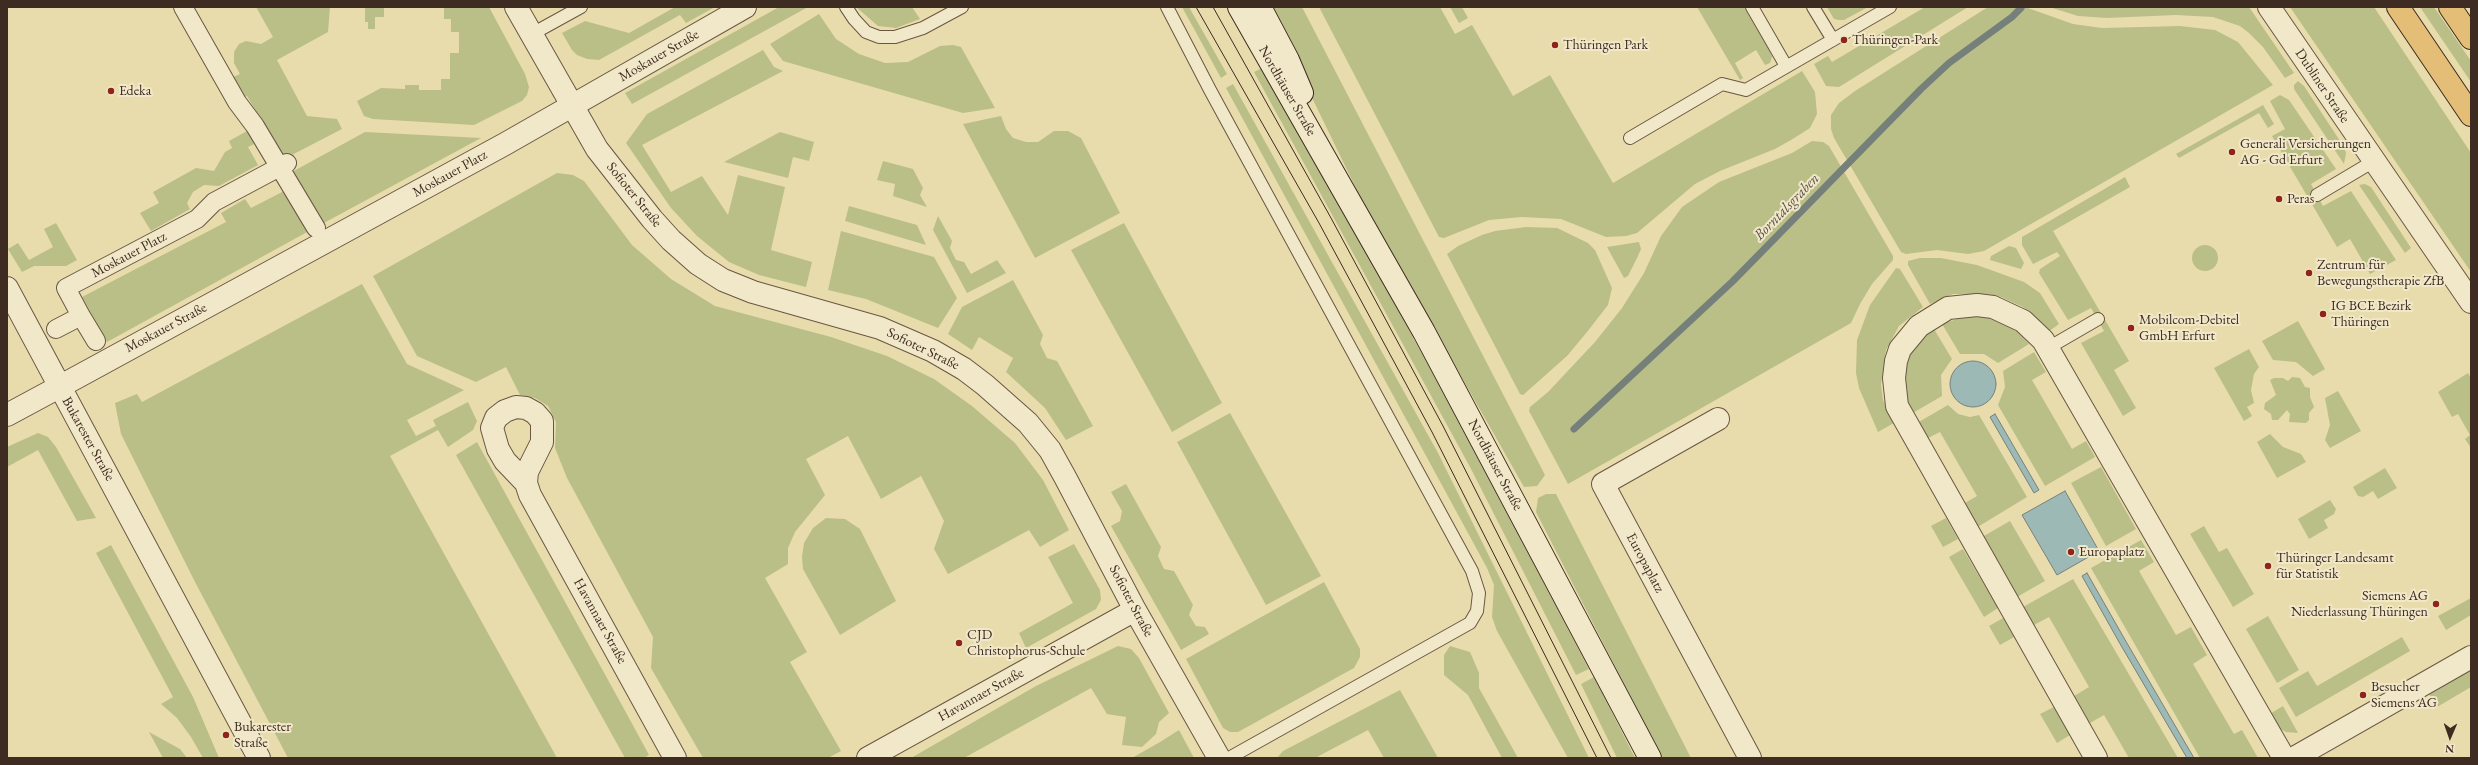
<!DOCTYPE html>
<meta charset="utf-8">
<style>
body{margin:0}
#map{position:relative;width:2478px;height:765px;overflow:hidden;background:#e9dcac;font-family:"EB Garamond",serif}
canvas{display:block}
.frame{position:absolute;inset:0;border:8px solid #3e2b22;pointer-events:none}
.north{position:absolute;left:2430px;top:717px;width:40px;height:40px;-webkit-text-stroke:3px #f1e8c9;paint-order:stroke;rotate:182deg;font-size:11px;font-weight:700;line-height:16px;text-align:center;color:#3e2b22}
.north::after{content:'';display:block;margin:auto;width:14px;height:18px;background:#3e2b22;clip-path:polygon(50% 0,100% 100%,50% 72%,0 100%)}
</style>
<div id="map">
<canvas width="2478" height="765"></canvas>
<div class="frame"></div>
<div class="north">N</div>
</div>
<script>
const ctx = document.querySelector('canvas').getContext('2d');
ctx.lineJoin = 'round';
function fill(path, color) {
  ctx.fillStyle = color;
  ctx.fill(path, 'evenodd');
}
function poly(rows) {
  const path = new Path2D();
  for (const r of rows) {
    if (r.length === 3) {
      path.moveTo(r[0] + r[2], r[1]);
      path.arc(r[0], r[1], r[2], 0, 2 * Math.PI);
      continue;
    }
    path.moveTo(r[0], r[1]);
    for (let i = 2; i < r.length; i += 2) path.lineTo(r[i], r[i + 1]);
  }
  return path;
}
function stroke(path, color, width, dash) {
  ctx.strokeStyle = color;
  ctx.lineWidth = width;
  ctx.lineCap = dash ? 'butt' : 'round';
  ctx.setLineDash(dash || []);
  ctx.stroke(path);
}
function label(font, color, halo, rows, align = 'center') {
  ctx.font = font + ' "EB Garamond",serif';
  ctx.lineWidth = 4;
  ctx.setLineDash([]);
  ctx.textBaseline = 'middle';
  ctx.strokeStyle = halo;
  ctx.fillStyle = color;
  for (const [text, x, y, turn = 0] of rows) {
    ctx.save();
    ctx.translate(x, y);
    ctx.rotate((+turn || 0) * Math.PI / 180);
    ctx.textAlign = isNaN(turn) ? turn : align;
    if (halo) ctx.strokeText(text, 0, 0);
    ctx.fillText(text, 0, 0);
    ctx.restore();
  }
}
const green = poly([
 [256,7,330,7,328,32,277,60,307,116,337,119,342,129,284,159,247,96,243,98,231,78,240,74,234,63,234,52,239,44,246,41,261,44,273,37],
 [365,7,384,7,384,17,375,17,375,29,368,29,368,22,365,22],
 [444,7,489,7,525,74,529,87,527,95,522,101,474,125,373,119,364,116,357,101,381,88,405,89,405,85,419,85,419,90,441,90,441,79,450,79,450,53,459,53,459,32,451,32,451,19,444,19],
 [675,7,715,7,686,23,680,15,599,60,587,59,577,55,572,50,562,33,585,21,629,33],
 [779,7,808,7,632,104,625,93],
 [856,7,912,7,920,19,896,28,878,26],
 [1182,7,1189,7,1227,74,1221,78],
 [1268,7,1302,7,1545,475,1537,486,1524,487,1366,209],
 [1319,7,1440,7,1455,34,1472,25,1513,96,1550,75,1613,183,1802,71,1815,92,1817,114,1810,128,1791,140,1775,149,1720,171,1695,184,1637,233,1626,236,1606,237,1561,219,1522,217,1489,220,1444,238,1439,237],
 [1450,7,1462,7,1468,18,1459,23],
 [1697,7,1744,7,1770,51,1772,57,1770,63,1765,65,1756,50,1735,63,1743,78,1740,80],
 [1827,7,1868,7,1844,20,1839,20,1834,19],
 [1925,7,1968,7,1839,87,1826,86,1814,64,1828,56,1832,62],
 [1988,7,2025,7,2073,24,2102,28,2180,26,2215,30,2238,42,2273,85,1984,251,1968,254,1937,250,1906,254,1901,252,1834,138,1831,129,1831,115,1839,103,1855,91],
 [2049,7,2249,7,2294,73,2285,78,2263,47,2249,33,2240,26,2213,17,2176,15,2107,18,2078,16],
 [2290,7,2374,7,2471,153,2471,272],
 [2420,7,2434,7,2471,61,2471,82],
 [819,14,836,39,859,54,885,63,908,62,940,46,953,45,961,47,995,108,963,113,783,61,770,44],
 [763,50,774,67,783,71,642,145,671,192,702,176,728,215,738,175,785,187,771,250,812,262,806,287,759,275,729,262,697,236,671,208,626,143,647,114],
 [1264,67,1459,421,1589,669,1576,675,1470,467,1254,72],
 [2298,81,2304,86,2344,147,2346,153,2344,164,2294,89,2294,85],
 [1233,84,1438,453,1589,758,1568,758,1497,631,1492,617,1494,585,1487,568,1226,88],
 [2280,95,2289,100,2336,169,2311,184,2323,206,2351,191,2396,260,2370,274,2350,239,2337,247,2272,136,2285,129,2270,101],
 [2263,105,2274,124,2268,128,2259,113,2179,158,2176,154],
 [1001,116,1006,129,1013,138,1026,142,1038,142,1054,131,1068,131,1081,138,1120,213,1035,258,963,124],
 [247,131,254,144,248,147,258,165,219,186,204,185,193,192,187,203,190,209,151,231,140,213,159,203,153,192,196,168,214,171,225,152,232,148,229,141],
 [365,132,481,138,322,224,292,172],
 [780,132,814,142,809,161,793,157,788,178,724,162],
 [1812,141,1823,142,1829,146,1893,256,1893,260,1872,284,1860,304,1851,323,1568,484,1529,411,1530,407,1548,392,1595,342,1622,308,1644,273,1661,236,1682,207,1719,182,1792,153],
 [883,161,913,169,923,188,920,195,927,207,893,196,895,184,877,180],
 [557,173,573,175,584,181,632,245,671,279,715,306,831,337,887,356,934,379,972,406,1015,443,1043,480,1069,530,1040,547,1029,530,948,574,934,549,944,521,921,476,881,499,848,436,806,459,825,495,795,532,788,548,788,564,765,578,807,652,790,662,841,751,828,758,703,758,651,668,653,637,567,478,555,448,556,422,548,406,535,398,520,395,506,367,476,382,417,356,373,276],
 [2125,177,2130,187,2053,231,2129,361,2114,370,2136,408,2123,416,2081,343,2104,331,2091,308,2068,320,2039,273,2040,269,2060,256,2057,252,2033,264,2022,245,2022,237],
 [2365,184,2371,187,2411,248,2405,253,2359,185],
 [286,190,309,231,107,342,82,297,226,222,221,213,245,199,251,208],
 [849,206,917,225,926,245,845,221],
 [938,216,952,241,950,248,956,260,964,262,971,274,997,260,1006,273,967,293,933,230],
 [56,223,77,260,66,266,34,266,22,272,8,249,18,243,29,260,53,247,44,229],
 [1124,223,1222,403,1172,432,1071,250],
 [1526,227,1557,228,1588,243,1595,250,1612,288,1608,305,1587,332,1567,356,1523,395,1520,394,1447,254,1458,246,1482,235,1495,231],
 [841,231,934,257,957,298,938,328,866,299,828,290],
 [1639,242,1641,249,1637,258,1628,276,1624,278,1607,247],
 [2205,258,13],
 [2009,246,2016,248,2024,263,2021,269,1990,260,1991,256],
 [1920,258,1941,258,1977,265,2024,282,2040,293,2059,324,2048,332,2041,323,2023,307,2001,297,1987,294,1953,294,1930,304,1908,265,1908,261],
 [1896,268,1900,269,1923,307,1899,326,1886,350,1881,385,1883,400,1894,423,1878,432,1859,388,1856,373,1857,340,1870,305],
 [1013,280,1043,335,1040,344,1047,358,1057,361,1093,426,1066,440,1045,408,1006,372,1013,358,979,337,972,350,948,334,962,307],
 [362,284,407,364,464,390,407,420,416,436,436,426,433,420,468,402,477,421,473,430,448,447,438,430,390,456,557,758,288,758,194,580,121,434,115,403,137,394,142,402],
 [1966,316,1988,316,2011,325,2029,344,1998,363,1984,354,1960,354,1942,324],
 [2298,321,2325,369,2313,376,2296,362,2273,360,2262,341],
 [1934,329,1952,359,1941,375,1942,396,1911,414,1906,405,1904,385,1906,363,1909,355,1919,340],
 [2249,349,2259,367,2254,374,2251,390,2254,403,2247,407,2252,416,2244,421,2214,368],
 [2034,352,2046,372,2032,380,2072,449,2086,441,2095,457,2045,486,1998,405,2005,387,2003,371],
 [2468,373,2471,378,2471,448,2465,439,2470,435,2458,414,2452,417,2438,392],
 [2292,377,2300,378,2305,387,2310,388,2310,397,2314,407,2309,413,2309,420,2306,423,2289,422,2290,414,2287,410,2278,420,2272,420,2271,414,2264,409,2265,403,2276,395,2270,380,2274,378,2283,378,2288,381],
 [2338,391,2361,431,2330,448,2325,440,2330,425,2325,398],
 [1948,405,1958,414,1970,417,1979,415,2027,497,1976,528,1963,504,1977,496,1940,432,1926,439,1917,423],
 [1230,413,1321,576,1266,605,1177,442],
 [38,433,48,437,56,447,96,518,77,521,38,450,7,467,7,447],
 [2270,434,2283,447,2301,454,2306,462,2277,478,2257,442],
 [477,442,629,718,649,755,644,758,625,758,456,455],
 [2101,467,2136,529,2106,546,2071,483],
 [2385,468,2397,488,2378,499,2373,491,2363,497,2358,496,2353,487],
 [1126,484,1161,547,1158,556,1164,569,1174,571,1193,605,1189,615,1196,626,1205,627,1209,634,1181,650,1111,526,1120,521,1122,511,1111,492],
 [1546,494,1556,494,1691,758,1662,758,1536,512,1538,498],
 [2330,500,2336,509,2334,514,2324,520,2328,528,2309,539,2298,519],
 [826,518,845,519,860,529,896,601,840,635,803,569,802,557,804,543,813,528],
 [1946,518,1958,539,1943,547,1931,526],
 [2010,521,2045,581,2017,597,1982,537],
 [2204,526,2219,552,2227,548,2254,594,2233,607,2190,534],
 [2141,540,2154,562,2139,571,2176,635,2191,627,2207,655,2193,664,2234,734,2242,730,2258,758,2200,758,2091,568],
 [1074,544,1100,590,1101,600,1096,609,1026,648,1019,633,1073,603,1048,557],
 [111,545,193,697,219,758,203,758,191,737,177,718,161,704,173,697,96,553],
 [1963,549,1998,608,1984,617,1949,557],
 [2073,579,2178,758,2129,758,2104,715,2090,723,2074,696,2089,687,2049,617,2034,625,2023,607],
 [1324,582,1360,649,1360,657,1354,668,1238,732,1230,732,1223,728,1186,659],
 [2471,598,2471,615,2446,630,2438,616],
 [2268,616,2299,670,2277,683,2246,629],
 [2003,618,2014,637,2000,645,1989,626],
 [2402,637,2410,651,2296,717,2279,688,2308,671,2317,686],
 [1118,646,1131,649,1139,658,1169,713,1159,722,1156,734,1142,747,1122,745,1126,717,1107,714,1091,688,964,758,911,758,1036,686],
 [1450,646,1470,652,1479,673,1479,688,1518,758,1502,758,1468,695,1444,675,1444,655],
 [2470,669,2471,687,2437,707,2429,694],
 [1594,677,1635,758,1617,758,1581,684],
 [1400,690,1438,758,1384,758,1368,730,1315,758,1277,758,1283,751],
 [2283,706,2298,733,2286,732,2279,728,2268,715],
 [2054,707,2070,735,2057,743,2040,714],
 [1179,730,1194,758,1132,758,1160,742],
 [149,732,180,749,187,758,163,758]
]);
const water = poly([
 [1973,384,23],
 [1995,414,2039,490,2034,493,1990,417,1995,414],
 [2065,491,2099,551,2057,575,2022,515,2065,491],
 [2087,573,2124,638,2194,758,2187,758,2119,642,2082,576,2087,573]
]);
const stream = poly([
 [1574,429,1733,281,1921,89,1949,63,2012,17,2021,8]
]);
const service = poly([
 [846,7,854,19,866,32,879,37,895,37,923,28,962,7],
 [1167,7,1210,90,1472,571,1479,593,1477,611,1470,623,1229,758],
 [1752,7,1786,66],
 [1813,7,1833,40],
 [532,34,581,7],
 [1630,138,1722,84,1746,90,1890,7],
 [2317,195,2374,161],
 [2048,348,2098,319]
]);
const pedestrian = poly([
 [183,7,237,102,255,126,316,228],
 [81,316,96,341],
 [56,329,81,316,66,288,197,219,214,202,287,163]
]);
const minor = poly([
 [516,7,597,149,652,219,671,240,698,264,723,280,753,292,880,328,933,351,964,369,985,385,1028,423,1050,450,1065,477,1135,610,1219,758],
 [2269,7,2471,302],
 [7,415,59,387],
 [1718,419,1603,484,1750,758],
 [526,483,527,472,542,442,542,421,535,413,526,408,516,407,505,411,496,418,492,428,498,449,505,461,526,483,530,495,675,758],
 [868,758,1135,610],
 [2096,758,1897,406,1894,378,1896,361,1900,349,1919,326,1948,308,1977,305,1993,307,2023,321,2043,340,2284,758],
 [2294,758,2471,657]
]);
const tertiary = poly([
 [7,288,259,758],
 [59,387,505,144,745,7]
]);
const secondary = poly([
 [1239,7,1424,332,1650,758],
 [1260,7,1288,60,1302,93]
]);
const trunk = poly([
 [2398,7,2471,115],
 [2450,7,2471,38]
]);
const tram = poly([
 [1196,7,1319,223,1432,432,1597,758],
 [1213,7,1331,218,1443,426,1611,758]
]);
const markers = [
 [1844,40,4,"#8f2418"],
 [1555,45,4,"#8f2418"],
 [111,91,4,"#8f2418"],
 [2232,152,4,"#8f2418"],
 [2279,199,4,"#8f2418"],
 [2309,273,4,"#8f2418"],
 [2323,314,4,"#8f2418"],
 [2131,328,4,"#8f2418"],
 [2071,552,4,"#8f2418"],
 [2268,566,4,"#8f2418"],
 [2436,604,4,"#8f2418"],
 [959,643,4,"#8f2418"],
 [2363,695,4,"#8f2418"],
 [226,735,4,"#8f2418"]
];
const poiNames = [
 ["Thüringen-Park",1852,40],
 ["Thüringen Park",1563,45],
 ["Edeka",119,91],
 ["Generali Versicherungen",2240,144],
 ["AG - Gd Erfurt",2240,160],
 ["Peras",2287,199],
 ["Zentrum für",2317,265],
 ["Bewegungstherapie ZfB",2317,281],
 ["IG BCE Bezirk",2331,306],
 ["Thüringen",2331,322],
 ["Mobilcom-Debitel",2139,320],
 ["GmbH Erfurt",2139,336],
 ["Europaplatz",2079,552],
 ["Thüringer Landesamt",2276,558],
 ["für Statistik",2276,574],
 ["Siemens AG",2428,596,"right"],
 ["Niederlassung Thüringen",2428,612,"right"],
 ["CJD",967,635],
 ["Christophorus-Schule",967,651],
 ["Besucher",2371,687],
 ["Siemens AG",2371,703],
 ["Bukarester",234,727],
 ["Straße",234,743]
];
const streetNames = [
 ["Moskauer Straße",659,56,-30],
 ["Dubliner Straße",2322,86,56],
 ["Nordhäuser Straße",1287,91,60],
 ["Moskauer Platz",450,174,-29],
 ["Sofioter Straße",634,195,51],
 ["Moskauer Platz",129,255,-28],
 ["Moskauer Straße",166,328,-28],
 ["Sofioter Straße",923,349,26],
 ["Bukarester Straße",88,439,61],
 ["Nordhäuser Straße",1495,465,62],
 ["Europaplatz",1645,563,62],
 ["Sofioter Straße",1131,601,62],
 ["Havannaer Straße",600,621,61],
 ["Havannaer Straße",981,695,-29]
];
const waterNames = [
 ["Borntalsgraben",1787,207,-46]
];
fill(green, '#b9bf87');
fill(water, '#9cb9b5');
stroke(water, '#76807a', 1);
stroke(stream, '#76807a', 7);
stroke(service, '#695744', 14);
stroke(pedestrian, '#695744', 20);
stroke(minor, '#695744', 24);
stroke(tertiary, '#695744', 24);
stroke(secondary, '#3e2b22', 24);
stroke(trunk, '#3e2b22', 24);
stroke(service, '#f1e8c9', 12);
stroke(pedestrian, '#f1e8c9', 18);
stroke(minor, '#f1e8c9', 22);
stroke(tertiary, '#f1e8c9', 22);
stroke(secondary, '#f1e8c9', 22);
stroke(trunk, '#e4be76', 22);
stroke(tram, '#3e2b22', 1);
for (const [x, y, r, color] of markers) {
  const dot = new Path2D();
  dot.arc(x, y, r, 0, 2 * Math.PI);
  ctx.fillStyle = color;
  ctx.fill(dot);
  stroke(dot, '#f1e8c9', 1.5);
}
label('14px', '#3e2b22', '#f1e8c9', poiNames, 'left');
label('14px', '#3e2b22', '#f1e8c9', streetNames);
label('italic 15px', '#564e47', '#f1e8c9', waterNames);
</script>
